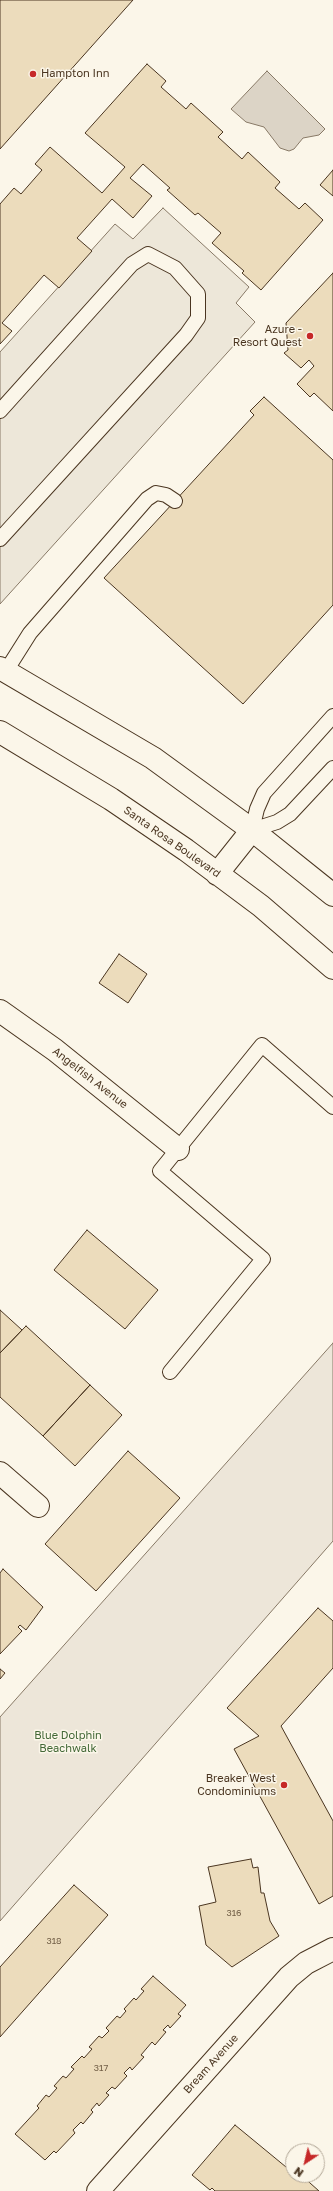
<!DOCTYPE html>
<style>
body{margin:0}
#map{position:relative;width:333px;height:2191px;overflow:hidden;background:#fbf6e9;font-family:"Golos Text",sans-serif}
canvas{display:block}
.north{position:absolute;left:285px;top:2143px;width:40px;height:40px;box-sizing:border-box;background:#fbf6e9;border:1px solid #b4a999;border-radius:50%;rotate:215deg;font-size:11px;font-weight:700;line-height:16px;text-align:center;color:#4a3520}
.north::after{content:'';display:block;margin:auto;width:14px;height:18px;background:#c62828;clip-path:polygon(50% 0,100% 100%,50% 72%,0 100%)}
</style>
<div id="map">
<canvas width="333" height="2191"></canvas>
<div class="north">N</div>
</div>
<script>
const ctx = document.querySelector('canvas').getContext('2d');
ctx.lineJoin = 'round';
function fill(path, color) {
  ctx.fillStyle = color;
  ctx.fill(path, 'evenodd');
}
function poly(rows) {
  const path = new Path2D();
  for (const r of rows) {
    path.moveTo(r[0], r[1]);
    for (let i = 2; i < r.length; i += 2) path.lineTo(r[i], r[i + 1]);
  }
  return path;
}
function stroke(path, color, width, dash) {
  ctx.strokeStyle = color;
  ctx.lineWidth = width;
  ctx.lineCap = dash ? 'butt' : 'round';
  ctx.setLineDash(dash || []);
  ctx.stroke(path);
}
function label(font, color, halo, rows, align = 'center') {
  ctx.font = font + ' "Golos Text",sans-serif';
  ctx.lineWidth = 3;
  ctx.setLineDash([]);
  ctx.textBaseline = 'middle';
  ctx.strokeStyle = halo;
  ctx.fillStyle = color;
  for (const [text, x, y, turn = 0] of rows) {
    ctx.save();
    ctx.translate(x, y);
    ctx.rotate((+turn || 0) * Math.PI / 180);
    ctx.textAlign = isNaN(turn) ? turn : align;
    if (halo) ctx.strokeText(text, 0, 0);
    ctx.fillText(text, 0, 0);
    ctx.restore();
  }
}
const green = poly([
 [333,1343,333,1541,0,1921,0,1717,333,1343]
]);
const parking = poly([
 [163,208,249,287,236,303,255,322,0,604,0,352,115,224,133,239,163,208]
]);
const water = poly([
 [267,71,325,129,319,135,303,138,294,149,289,151,280,148,264,127,246,122,231,109,267,71]
]);
const building = poly([
 [0,0,133,0,0,149,0,0],
 [147,64,166,81,161,87,186,109,191,103,223,132,218,137,242,159,248,152,280,182,275,188,299,209,305,203,323,220,261,290,242,273,244,271,212,243,221,233,198,213,195,215,167,190,170,188,143,164,130,178,152,196,133,218,112,199,77,238,92,251,59,288,44,275,2,323,12,331,0,344,0,204,14,188,21,194,42,170,35,164,50,147,102,193,125,167,85,133,147,64],
 [333,170,333,196,320,185,333,170],
 [333,273,333,411,314,393,310,397,297,384,314,366,309,360,301,368,284,353,288,350,286,323,333,273],
 [264,397,333,460,333,605,243,704,104,578,254,415,250,411,264,397],
 [119,954,147,974,128,1003,99,983,119,954],
 [87,1230,158,1290,125,1329,54,1270,87,1230],
 [0,1310,22,1330,0,1353,0,1310],
 [26,1326,90,1385,43,1436,0,1397,0,1353,26,1326],
 [90,1385,122,1415,75,1466,43,1436,90,1385],
 [128,1451,180,1498,96,1591,45,1544,128,1451],
 [3,1569,43,1607,26,1630,20,1625,18,1627,22,1631,0,1654,0,1573,3,1569],
 [318,1608,333,1621,333,1668,281,1726,333,1821,333,1896,319,1904,234,1749,259,1736,227,1708,318,1608],
 [0,1669,5,1673,0,1679,0,1669],
 [251,1859,253,1868,258,1867,261,1893,264,1893,270,1921,279,1936,232,1967,206,1945,199,1906,216,1902,208,1867,251,1859],
 [74,1885,108,1915,0,2037,0,1967,74,1885],
 [153,1976,186,2005,178,2014,181,2016,170,2028,168,2025,163,2030,166,2032,155,2045,152,2042,141,2055,144,2057,132,2070,130,2067,124,2073,127,2076,115,2089,112,2087,106,2093,109,2095,99,2106,97,2103,91,2110,93,2112,83,2124,81,2122,73,2130,75,2133,56,2153,54,2151,45,2160,15,2134,39,2108,37,2106,46,2095,49,2097,57,2088,54,2086,63,2076,66,2078,74,2069,71,2067,82,2056,84,2058,92,2049,89,2047,99,2036,102,2038,109,2031,106,2028,117,2016,120,2018,126,2011,124,2009,134,1998,136,2000,144,1991,141,1989,153,1976],
 [235,2125,286,2167,288,2164,293,2168,293,2175,301,2175,319,2191,215,2191,212,2188,210,2190,192,2175,235,2125]
]);
const lane = poly([
 [0,411,132,264,148,254,175,268,198,294,198,318,186,335,0,539],
 [6,671,30,633,147,499,156,493,166,495,175,501],
 [333,716,264,793,257,809,252,830,277,822,290,814,333,768],
 [170,1372,263,1259,160,1171,262,1045,333,1107]
]);
const street = poly([
 [0,1011,55,1050,178,1149],
 [0,1473,38,1506],
 [98,2191,289,1977,306,1963,333,1949]
]);
const secondary = poly([
 [0,668,153,758,252,830,333,895],
 [0,732,111,799,186,850,261,906,333,968],
 [217,874,252,830]
]);
const markers = [
 [33,74,4,"#c62828"],
 [310,336,4,"#c62828"],
 [284,1785,4,"#c62828"]
];
const numberNames = [
 ["316",234,1913],
 ["318",54,1941],
 ["317",101,2068]
];
const poiNames = [
 ["Hampton Inn",41,74,"left"],
 ["Azure -",302,330],
 ["Resort Quest",302,343],
 ["Breaker West",276,1779],
 ["Condominiums",276,1792]
];
const streetNames = [
 ["Santa Rosa Boulevard",172,842,35],
 ["Angelfish Avenue",90,1078,38],
 ["Bream Avenue",211,2064,-48]
];
const parkNames = [
 ["Blue Dolphin",68,1736],
 ["Beachwalk",68,1749]
];
fill(green, '#ede6d9');
stroke(green, '#887966', 1);
fill(parking, '#ede7d9');
stroke(parking, '#887966', 1);
fill(water, '#dcd4c6');
stroke(water, '#887966', 1);
fill(building, '#ecdcbc');
stroke(building, '#4a3520', 1);
stroke(lane, '#4a3520', 16);
stroke(street, '#4a3520', 24);
stroke(secondary, '#4a3520', 24);
stroke(lane, '#fbf6e9', 14);
stroke(street, '#fbf6e9', 22);
stroke(secondary, '#fbf6e9', 22);
for (const [x, y, r, color] of markers) {
  const dot = new Path2D();
  dot.arc(x, y, r, 0, 2 * Math.PI);
  ctx.fillStyle = color;
  ctx.fill(dot);
  stroke(dot, '#fbf6e9', 1.5);
}
label('9px', '#725f47', null, numberNames);
label('11px', '#4a3520', '#fbf6e9', poiNames, 'right');
label('11px', '#4a3520', '#fbf6e9', streetNames);
label('11px', '#436837', '#fbf6e9', parkNames);
</script>
